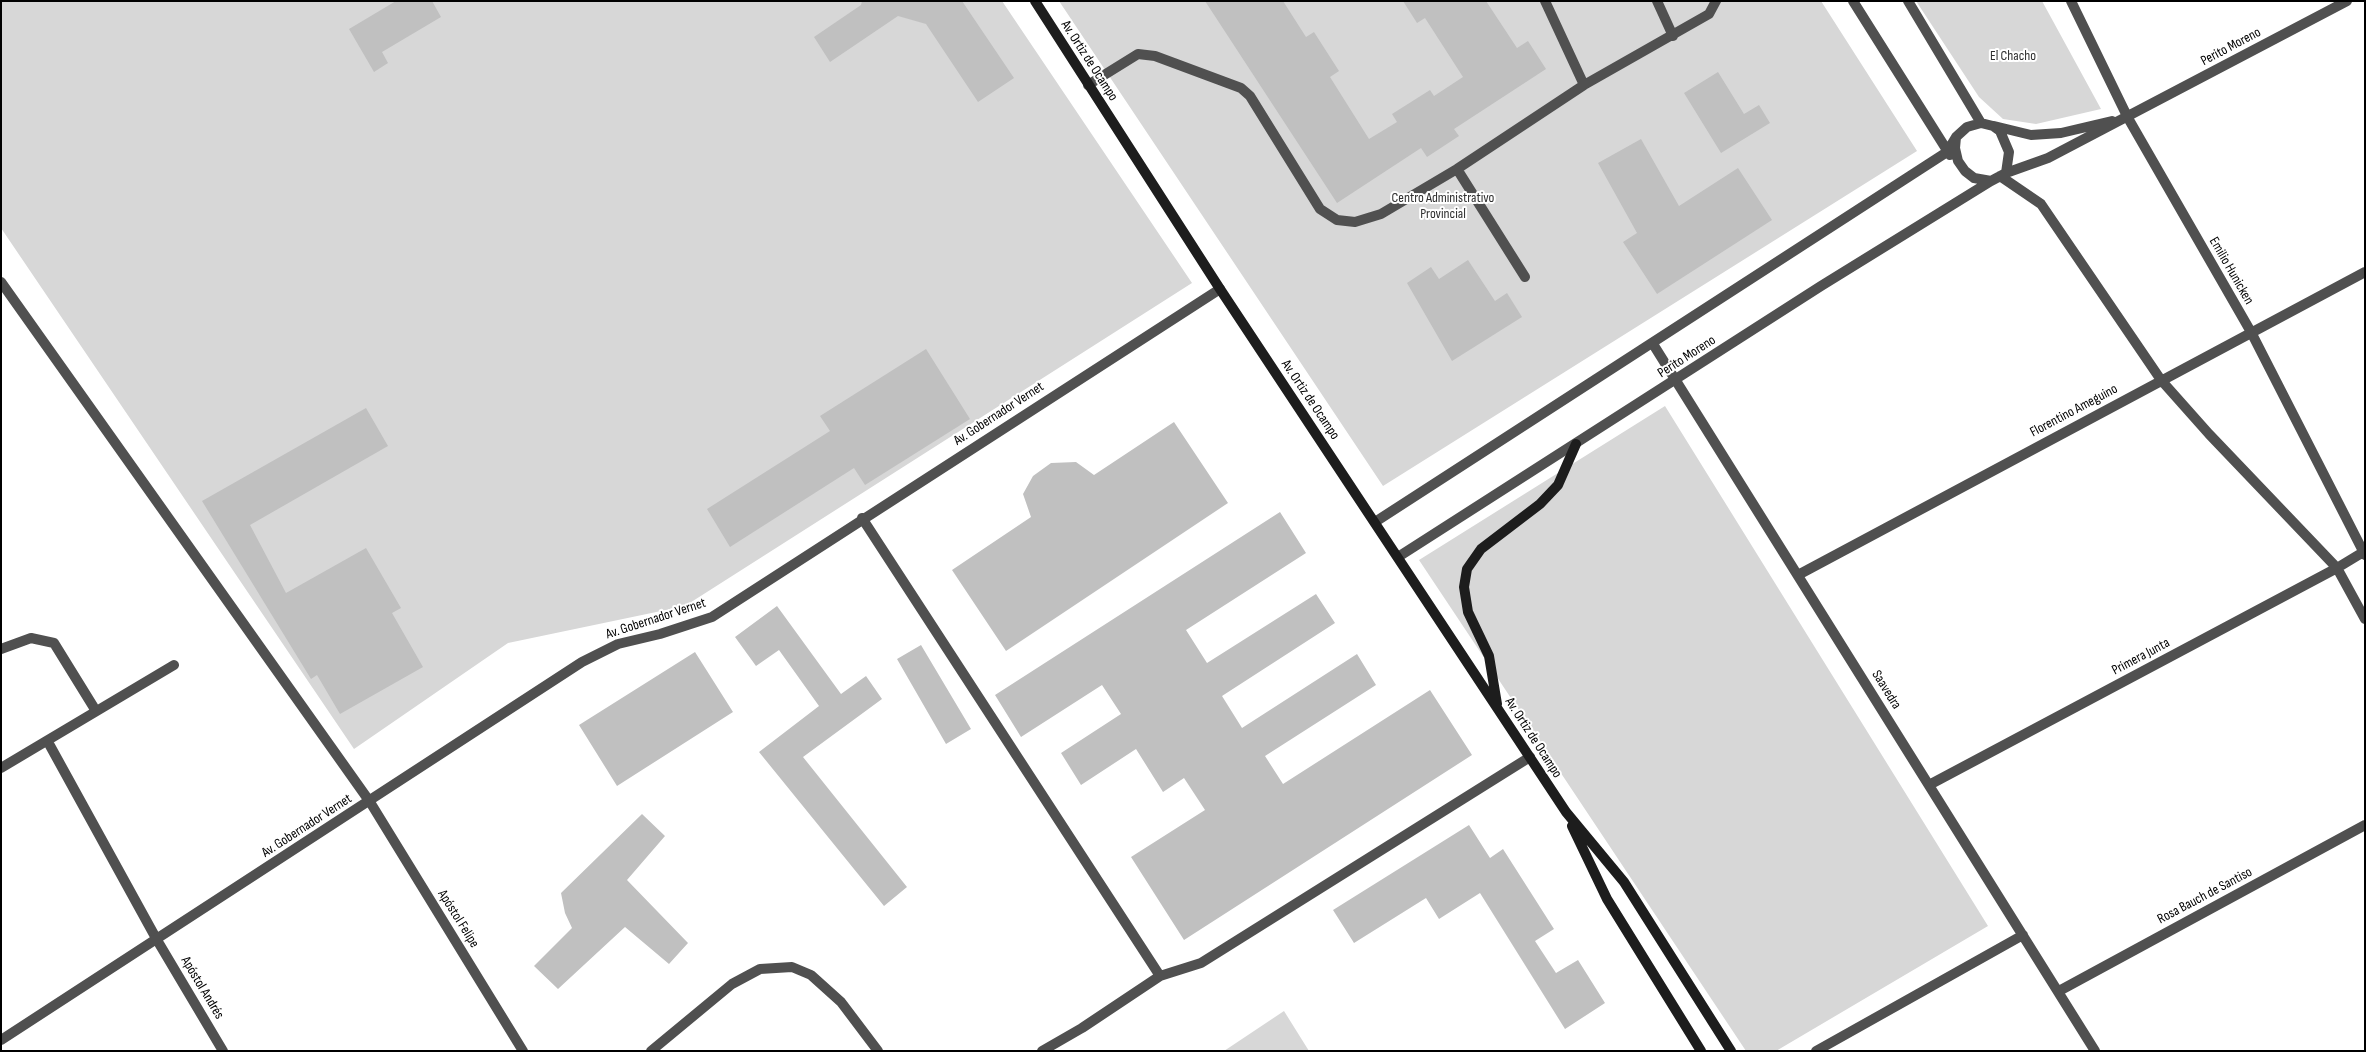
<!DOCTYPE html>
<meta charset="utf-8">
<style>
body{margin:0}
#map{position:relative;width:2366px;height:1052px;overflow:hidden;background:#fff;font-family:"Sofia Sans Condensed",sans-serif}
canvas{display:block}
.frame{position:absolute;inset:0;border:2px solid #000;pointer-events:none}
</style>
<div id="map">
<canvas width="2366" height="1052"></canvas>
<div class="frame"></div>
</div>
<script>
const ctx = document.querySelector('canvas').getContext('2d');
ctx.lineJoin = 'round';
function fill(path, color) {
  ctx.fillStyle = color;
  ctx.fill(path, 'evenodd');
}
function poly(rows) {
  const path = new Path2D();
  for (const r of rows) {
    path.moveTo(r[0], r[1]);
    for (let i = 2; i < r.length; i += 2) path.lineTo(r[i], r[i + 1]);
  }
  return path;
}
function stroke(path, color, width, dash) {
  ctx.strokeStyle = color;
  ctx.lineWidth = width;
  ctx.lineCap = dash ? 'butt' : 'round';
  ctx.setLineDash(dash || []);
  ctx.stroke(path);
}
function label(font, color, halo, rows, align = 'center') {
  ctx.font = font + ' "Sofia Sans Condensed",sans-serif';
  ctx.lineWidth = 4;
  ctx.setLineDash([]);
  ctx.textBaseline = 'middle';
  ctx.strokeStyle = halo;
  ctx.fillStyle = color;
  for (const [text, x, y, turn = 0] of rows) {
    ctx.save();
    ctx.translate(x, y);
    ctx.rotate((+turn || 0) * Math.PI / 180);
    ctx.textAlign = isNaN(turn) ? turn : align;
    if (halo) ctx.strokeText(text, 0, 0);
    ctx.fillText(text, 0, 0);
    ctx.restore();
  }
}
const green = poly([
 [1,1,1002,1,1192,283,685,606,508,643,354,749,1,228],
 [1059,1,1821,1,1917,151,1383,486],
 [1916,1,2042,1,2101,109,2036,124,2003,119,1979,97],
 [1665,406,1988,926,1776,1051,1746,1051,1419,560],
 [1284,1011,1309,1051,1224,1051]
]);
const building = poly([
 [396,1,432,1,441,17,382,52,388,63,374,72,349,29],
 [862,1,962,1,1014,78,978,102,926,24,898,16,830,62,814,37,861,5],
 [1205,1,1283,1,1306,37,1314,32,1339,71,1330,77,1369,139,1397,122,1392,114,1430,90,1434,96,1463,77,1425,18,1417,23,1403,1,1486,1,1517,48,1528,41,1546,69,1454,129,1459,136,1427,157,1421,148,1337,203],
 [1718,72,1744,114,1759,105,1770,123,1721,153,1684,93],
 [1641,139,1679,206,1738,168,1772,220,1657,294,1623,242,1637,233,1598,163],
 [1468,260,1495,301,1507,293,1522,317,1452,361,1407,283,1431,267,1439,279],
 [926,349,970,419,865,485,854,468,730,547,707,509,830,431,820,416],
 [366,408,388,446,250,525,286,593,366,548,401,608,392,613,423,667,340,714,317,675,311,679,202,501],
 [1174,422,1228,503,1006,651,952,570,1031,517,1023,494,1033,476,1051,463,1076,462,1094,475],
 [1280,512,1306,553,1186,630,1207,663,1316,594,1335,623,1222,696,1242,728,1357,654,1376,685,1265,756,1283,784,1430,690,1472,755,1184,940,1131,857,1205,810,1184,778,1163,792,1136,749,1081,785,1061,753,1121,714,1102,685,1021,737,995,695],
 [777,606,841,694,866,676,882,699,803,757,907,887,884,906,759,752,819,706,779,650,756,666,735,637],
 [921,645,971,729,946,744,897,659],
 [695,652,733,712,617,786,579,725],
 [642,814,665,836,627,880,688,943,669,964,625,927,558,989,534,966,572,928,565,913,561,893],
 [1469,825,1490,858,1503,849,1554,929,1535,941,1556,973,1578,960,1605,1003,1565,1029,1480,893,1439,919,1426,898,1354,943,1333,910]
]);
const service = poly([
 [1545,1,1584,85],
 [1657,1,1673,36],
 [1088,85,1138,54,1155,56,1241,88,1250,96,1320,209,1337,220,1355,222,1381,214,1457,169,1584,85,1709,14,1716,1],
 [1457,169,1525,277],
 [1,282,370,802],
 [862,518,1160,976,1082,1028,1042,1051],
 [1,649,31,638,54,643,96,711],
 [48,742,157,940],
 [1,768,174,665],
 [1160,976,1201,963,1530,757],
 [651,1051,732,984,760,969,792,967,811,975,841,1002,878,1051]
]);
const minor = poly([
 [1853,1,1950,155],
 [1908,1,1981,123],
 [2071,1,2128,118,2251,332,2365,555],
 [1994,126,2031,135,2061,133,2112,121],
 [2006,173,2048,158,2347,1],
 [2000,176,2041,204,2161,380,2209,434,2337,568,2365,619],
 [1653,344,2095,1051],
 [1375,522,1947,152,1956,137,1967,127,1981,123,1993,126,2000,131,2009,152,2006,173,1991,181,1974,178,1965,171,1958,161,1955,148,1956,137],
 [1398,557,1821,286,1991,181],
 [1798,575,2365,272],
 [1929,785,2337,568,2365,551],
 [370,802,523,1051],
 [157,940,223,1051],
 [2059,991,2365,825],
 [1816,1051,2023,935]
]);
const tertiary = poly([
 [1,1040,582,662,618,644,660,634,712,617,1220,289]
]);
const secondary = poly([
 [1035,1,1220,289,1566,812,1624,882,1731,1051],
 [1497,704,1489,656,1468,612,1464,587,1467,569,1481,549,1540,504,1558,485,1576,444],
 [1572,826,1607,899,1701,1051]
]);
const streetNames = [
 ["Perito Moreno",2231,47,-28],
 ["Av. Ortiz de Ocampo",1089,61,57],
 ["Emilio Hunicken",2231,271,60],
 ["Perito Moreno",1687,357,-33],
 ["Av. Ortiz de Ocampo",1310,400,56],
 ["Florentino Ameguino",2074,411,-28],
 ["Av. Gobernador Vernet",999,414,-33],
 ["Av. Gobernador Vernet",656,619,-18],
 ["Primera Junta",2141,657,-28],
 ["Saavedra",1886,690,58],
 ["Av. Ortiz de Ocampo",1533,738,57],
 ["Av. Gobernador Vernet",307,826,-33],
 ["Rosa Bauch de Santiso",2205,896,-28],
 ["Apóstol Felipe",458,919,58],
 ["Apóstol Andrés",202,988,59]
];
const parkNames = [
 ["El Chacho",2013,56],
 ["Centro Administrativo",1443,198],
 ["Provincial",1443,214]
];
fill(green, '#d7d7d7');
fill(building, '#c0c0c0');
stroke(service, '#505050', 10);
stroke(minor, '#505050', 10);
stroke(tertiary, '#505050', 10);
stroke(secondary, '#1d1d1d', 10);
label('14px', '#000', '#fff', streetNames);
label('14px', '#2e2e2e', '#fff', parkNames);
</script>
